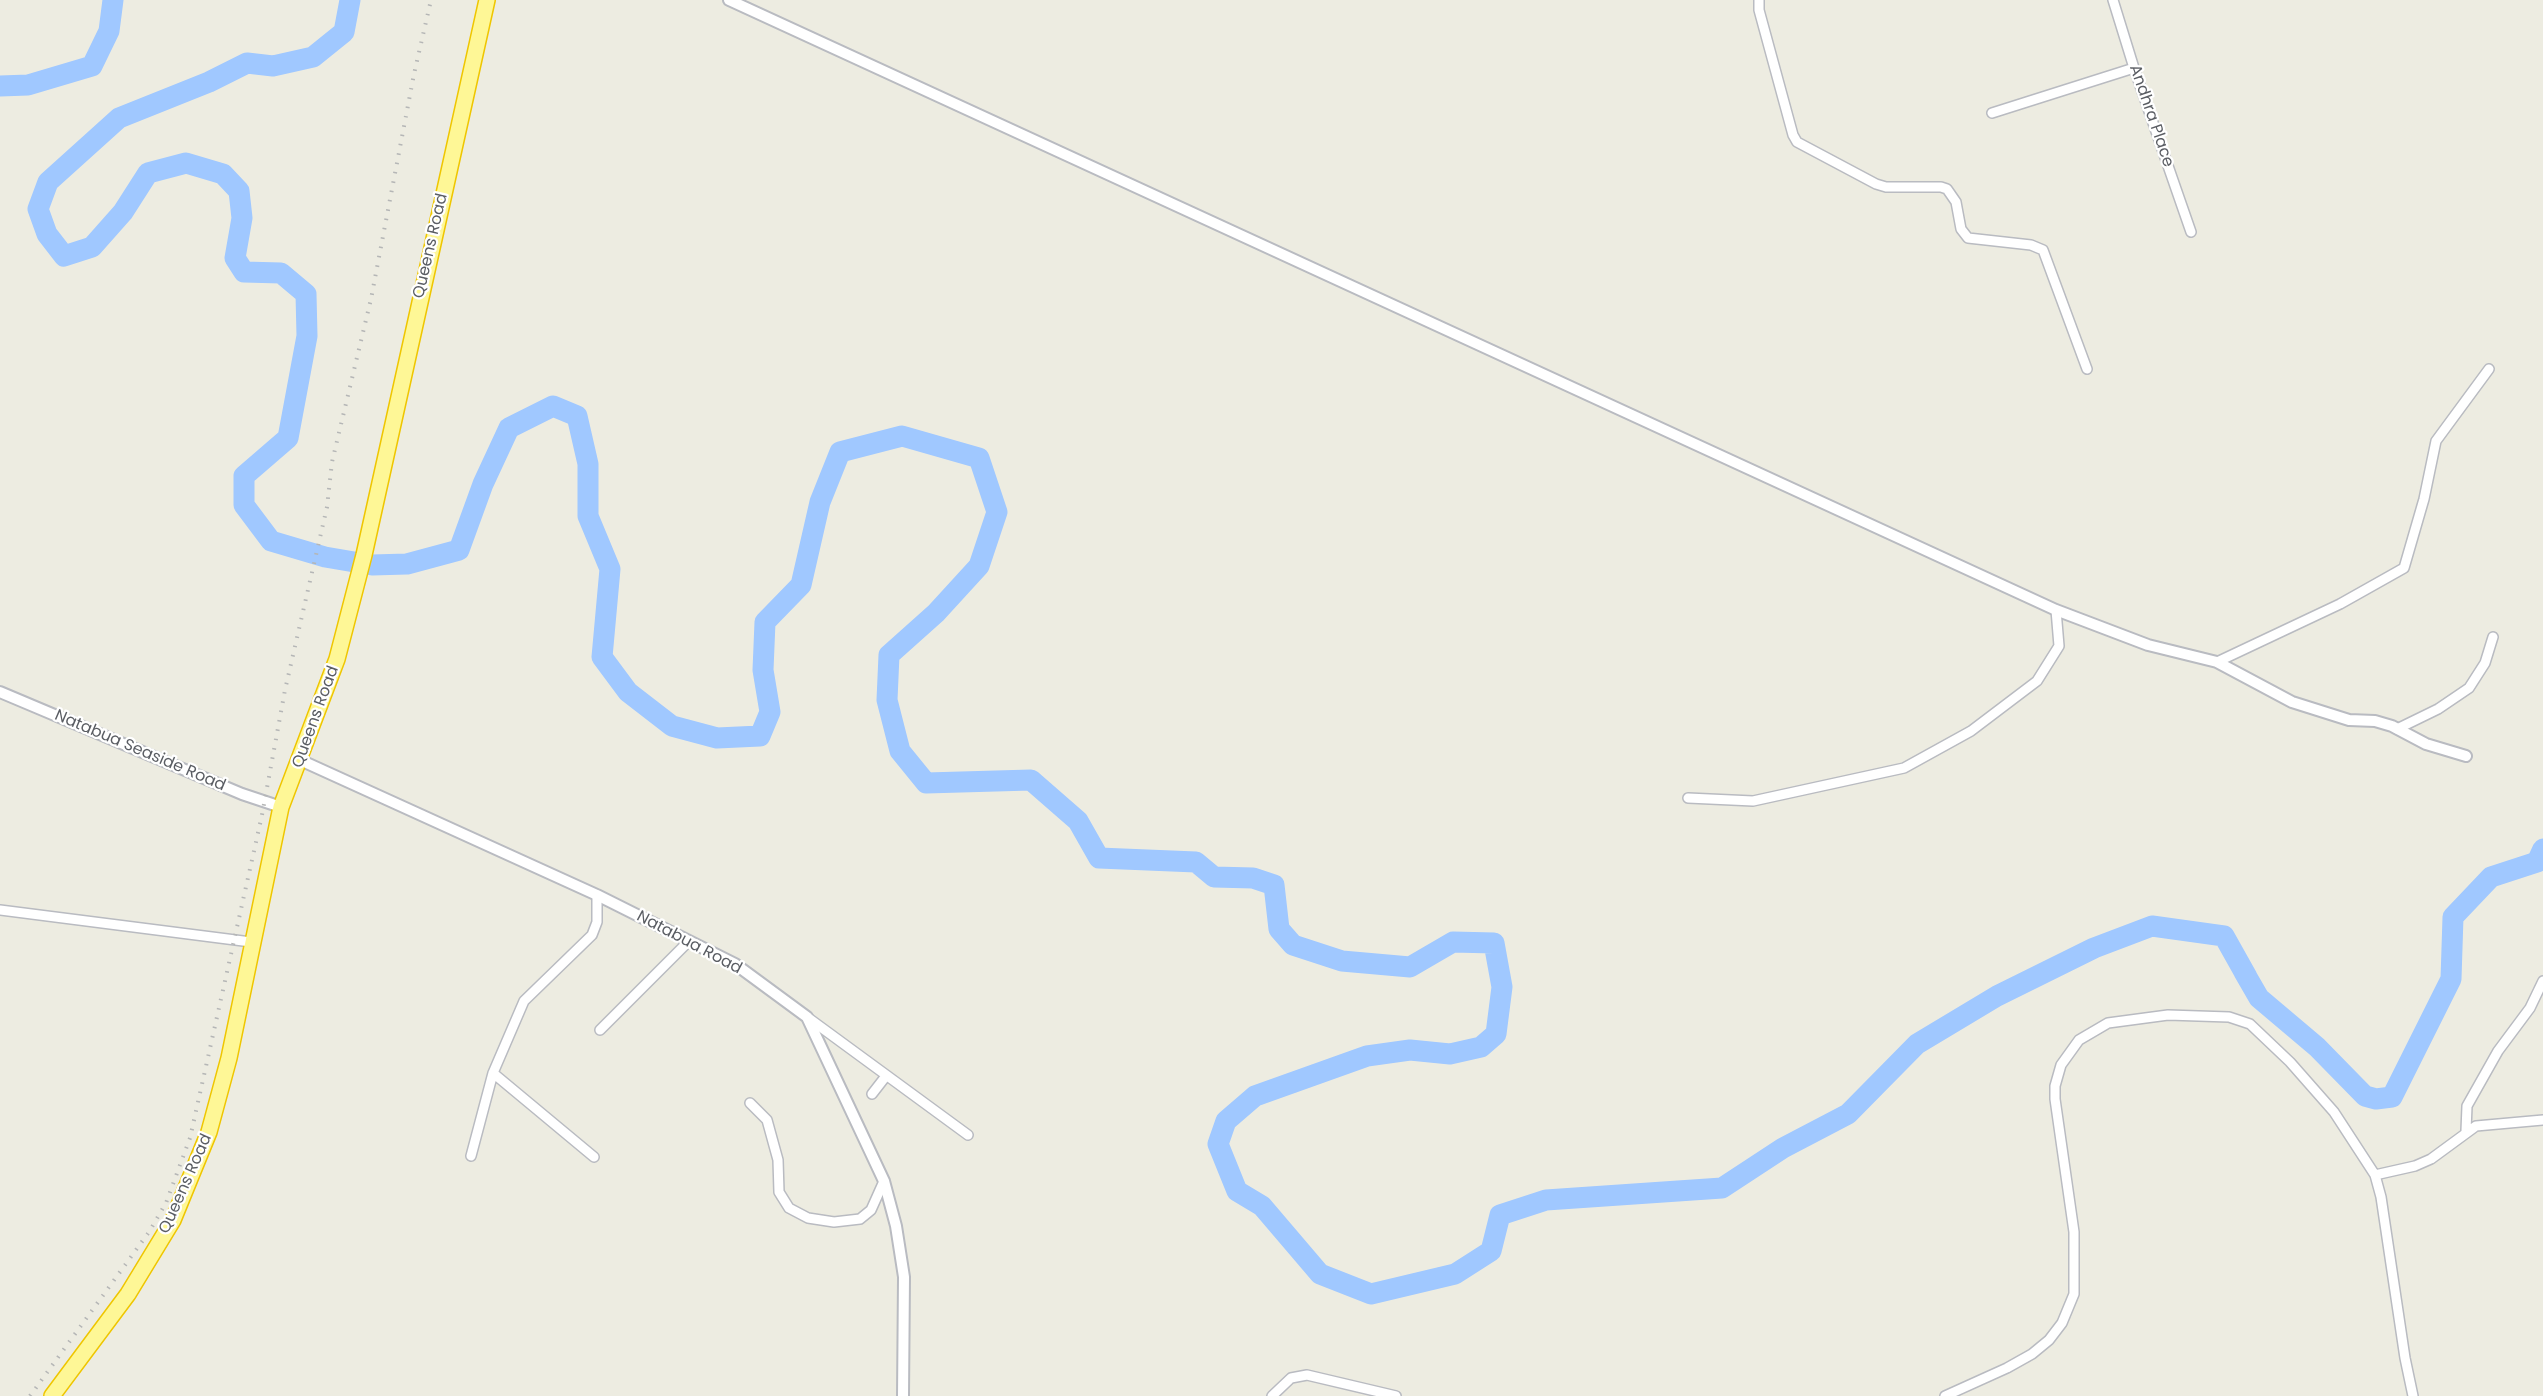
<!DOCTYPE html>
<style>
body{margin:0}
canvas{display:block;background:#edece1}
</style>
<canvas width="2543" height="1396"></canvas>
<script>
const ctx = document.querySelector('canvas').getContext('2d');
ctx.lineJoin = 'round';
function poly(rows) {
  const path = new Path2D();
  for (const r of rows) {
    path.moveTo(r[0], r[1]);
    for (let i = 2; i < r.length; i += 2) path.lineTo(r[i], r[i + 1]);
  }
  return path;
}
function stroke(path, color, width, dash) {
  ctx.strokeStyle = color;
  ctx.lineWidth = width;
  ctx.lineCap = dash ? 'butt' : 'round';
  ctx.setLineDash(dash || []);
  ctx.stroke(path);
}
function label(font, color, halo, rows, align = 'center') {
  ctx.font = font + ' Poppins,sans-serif';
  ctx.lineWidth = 4.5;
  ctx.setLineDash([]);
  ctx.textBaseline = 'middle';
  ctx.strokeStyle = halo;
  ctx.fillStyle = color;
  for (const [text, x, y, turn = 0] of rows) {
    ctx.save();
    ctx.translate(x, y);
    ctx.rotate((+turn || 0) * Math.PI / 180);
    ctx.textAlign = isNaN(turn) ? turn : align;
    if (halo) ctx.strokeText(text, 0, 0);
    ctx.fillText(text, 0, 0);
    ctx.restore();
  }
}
const river = poly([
 [350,0,344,32,313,57,273,66,247,63,209,82,119,118,48,182,38,209,47,234,64,256,92,247,123,212,148,173,186,163,223,174,239,191,242,218,235,258,244,272,281,273,306,294,307,336,288,438,244,476,244,505,271,541,325,557,372,565,407,564,459,550,483,484,509,428,553,406,577,416,588,464,588,516,610,569,602,657,628,692,672,726,717,738,760,736,770,712,763,670,765,622,801,585,820,502,840,452,902,436,979,458,997,512,979,566,936,613,889,655,887,700,900,751,926,783,1031,780,1078,821,1099,858,1196,862,1214,877,1253,878,1274,885,1279,929,1293,945,1342,961,1410,967,1453,942,1494,943,1502,987,1496,1034,1481,1047,1450,1054,1410,1050,1367,1056,1255,1096,1226,1121,1218,1144,1237,1191,1262,1206,1320,1274,1371,1294,1455,1274,1491,1251,1500,1215,1546,1200,1722,1188,1783,1148,1848,1114,1917,1044,1997,996,2094,948,2152,926,2224,936,2247,977],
 [0,86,28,85,92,66,109,31,113,0],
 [2244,972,2259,998,2317,1047,2365,1096,2376,1099,2392,1097,2451,979,2453,917,2491,877,2537,862,2543,849]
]);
const minor = poly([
 [1759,0,1759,10,1793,135,1797,142,1876,184,1886,187,1941,187,1947,189,1956,202,1961,229,1968,238,2031,245,2043,250,2087,369],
 [2113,0,2134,68,2191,232],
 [1992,113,2134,68],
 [2217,662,2340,604,2404,568,2424,499,2436,441,2489,369],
 [2397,729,2438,709,2469,688,2485,663,2493,637],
 [1688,798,1753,801,1904,768,1971,731,2037,681,2059,646,2056,610],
 [0,910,251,942],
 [807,1017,968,1135],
 [600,1030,689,941],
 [493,1073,594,1157],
 [872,1094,886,1076],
 [750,1103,767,1120,778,1160,779,1192,789,1208,808,1218,834,1222,860,1219,871,1210,884,1181],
 [2466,1131,2467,1106,2498,1051,2530,1008,2543,981],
 [471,1156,493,1073,524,1001,592,935,597,922,597,895],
 [2375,1175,2415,1166,2431,1159,2476,1126,2543,1120],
 [1272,1396,1291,1378,1307,1375,1396,1396],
 [1945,1396,2007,1368,2032,1354,2049,1340,2062,1323,2074,1294,2074,1232,2055,1099,2055,1086,2061,1065,2079,1040,2108,1023,2168,1015,2229,1017,2250,1024,2290,1062,2334,1112,2375,1175,2381,1197,2405,1358,2413,1396]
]);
const tertiary = poly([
 [729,0,2056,610,2148,645,2217,662,2292,702,2349,720,2375,721,2392,726,2426,744,2466,756],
 [0,692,242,794,281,807],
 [300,760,597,895,735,964,807,1017,884,1181,896,1226,904,1277,903,1396]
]);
const trunk = poly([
 [52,1396,128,1294,173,1220,209,1132,229,1058,281,807,337,659,364,555,487,0]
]);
const rail = poly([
 [30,1396,149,1232,166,1203,190,1138,262,815,285,690,327,507,332,462,371,299,414,74,431,0]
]);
const streetNames = [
 ["Andhra Place",2151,116,71],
 ["Queens Road",431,246,-77],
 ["Queens Road",316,717,-70],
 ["Natabua Seaside Road",140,751,23],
 ["Natabua Road",689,943,28],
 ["Queens Road",186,1184,-66]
];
stroke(river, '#a0c8ff', 21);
stroke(minor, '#b9bbc1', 12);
stroke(tertiary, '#b9bbc1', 14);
stroke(trunk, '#efc600', 18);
stroke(minor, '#fff', 9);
stroke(tertiary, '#fff', 10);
stroke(trunk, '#fef796', 15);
stroke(rail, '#b5b6b6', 4, [1.5, 8]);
label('16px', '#5a5d63', '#fff', streetNames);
</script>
